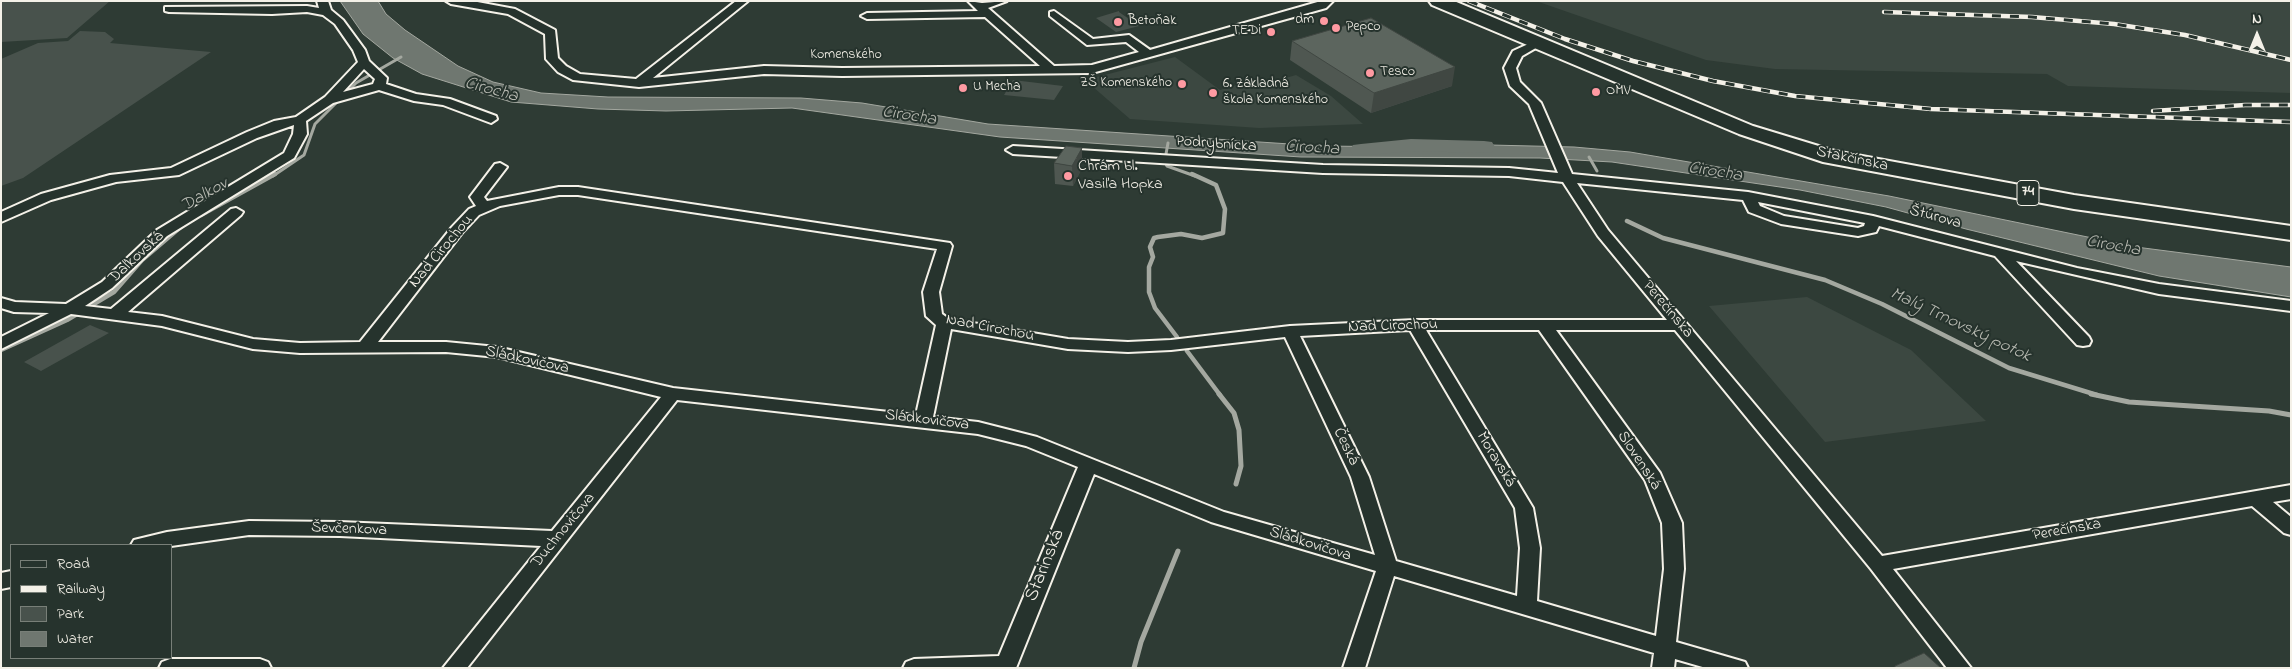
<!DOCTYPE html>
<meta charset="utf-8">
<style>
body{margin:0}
#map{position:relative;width:2292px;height:669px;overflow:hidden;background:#2e3b34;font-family:"Indie Flower",sans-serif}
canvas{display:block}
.frame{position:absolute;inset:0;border:2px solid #f4f1e8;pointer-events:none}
.legend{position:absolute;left:10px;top:544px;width:162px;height:115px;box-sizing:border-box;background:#26332d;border:1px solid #787f78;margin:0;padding:6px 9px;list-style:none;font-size:15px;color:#f4f1e8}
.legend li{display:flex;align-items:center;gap:10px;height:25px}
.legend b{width:25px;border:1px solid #787f78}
.north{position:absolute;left:2232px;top:10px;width:50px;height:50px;-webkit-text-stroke:4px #26332d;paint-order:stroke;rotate:0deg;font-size:14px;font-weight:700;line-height:20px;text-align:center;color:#f4f1e8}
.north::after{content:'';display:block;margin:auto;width:18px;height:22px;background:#f4f1e8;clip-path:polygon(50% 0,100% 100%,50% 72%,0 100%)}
</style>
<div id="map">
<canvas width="2292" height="669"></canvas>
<div class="frame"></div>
<ul class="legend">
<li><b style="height:6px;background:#26332d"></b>Road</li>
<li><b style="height:6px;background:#f4f1e8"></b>Railway</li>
<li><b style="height:14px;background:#48524c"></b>Park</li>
<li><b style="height:14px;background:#6f7770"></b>Water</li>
</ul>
<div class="north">N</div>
</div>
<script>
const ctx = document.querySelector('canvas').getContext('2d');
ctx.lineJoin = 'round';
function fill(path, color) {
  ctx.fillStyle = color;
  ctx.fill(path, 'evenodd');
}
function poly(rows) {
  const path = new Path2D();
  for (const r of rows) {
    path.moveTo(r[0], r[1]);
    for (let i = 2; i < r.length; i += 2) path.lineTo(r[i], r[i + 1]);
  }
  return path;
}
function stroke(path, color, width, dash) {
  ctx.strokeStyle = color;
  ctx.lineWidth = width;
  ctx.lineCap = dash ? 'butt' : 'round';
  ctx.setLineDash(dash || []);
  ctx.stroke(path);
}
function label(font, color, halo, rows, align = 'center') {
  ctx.font = font + ' "Indie Flower",sans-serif';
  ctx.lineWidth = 4;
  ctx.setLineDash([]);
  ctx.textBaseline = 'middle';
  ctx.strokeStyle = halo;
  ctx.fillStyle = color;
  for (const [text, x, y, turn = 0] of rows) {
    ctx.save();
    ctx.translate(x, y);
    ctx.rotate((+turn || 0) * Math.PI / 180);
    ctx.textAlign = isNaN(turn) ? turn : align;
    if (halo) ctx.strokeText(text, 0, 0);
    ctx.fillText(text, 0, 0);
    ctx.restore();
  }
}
const built = poly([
 [1536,1,2291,1,2291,93,2068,86,2047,74,1775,69,1706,60],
 [1175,57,1220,90,1247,82,1255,87,1296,75,1331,96,1363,124,1259,128,1130,119,1085,80],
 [1807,297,1911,350,1986,421,1825,442,1709,306]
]);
const green = poly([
 [1,1,110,1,67,38,1,42],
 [1119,11,1119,12,1139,26,1116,32,1096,18],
 [80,31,105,32,114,39,110,43,211,52,23,178,1,186,1,59,38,43,68,41],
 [1013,80,1063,86,1054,100,1004,95],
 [90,325,109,333,41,371,24,362]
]);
const water = poly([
 [340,1,378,1,386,14,405,30,458,66,493,82,541,93,608,97,801,98,862,103,988,124,1320,146,1422,147,1490,145,1574,147,1630,152,1889,196,2136,247,2291,267,2291,297,2159,276,1966,229,1886,207,1800,190,1612,162,1540,158,1301,157,1000,137,792,108,666,111,598,109,511,102,422,74,393,58,363,34,340,1]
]);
const streamFar2 = poly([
 [1166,154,1168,143],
 [1589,157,1597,171],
 [1164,160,1167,166,1195,176],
 [273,176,304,155,315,124,356,83,401,57]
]);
const streamFar1 = poly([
 [201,215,275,174],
 [1627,221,1663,238,1825,280,1882,304,2009,368,2097,395],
 [1177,337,1155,308,1149,292,1149,267,1153,257,1150,247,1154,238,1158,237,1181,234,1202,238,1223,233,1225,209,1216,185,1192,174],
 [1,350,67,320,114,292,142,260,183,225],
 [1187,351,1220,395]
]);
const stream = poly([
 [1219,394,1234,413,1239,430,1241,466,1236,484],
 [2091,394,2129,402,2269,411,2291,415],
 [1134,668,1141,642,1178,551]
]);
const river = poly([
 [1411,139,1484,141,1492,142,1495,147,1492,152,1484,153,1411,151,1361,156,1353,155,1350,150,1353,145,1361,144,1411,139]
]);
const minor = poly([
 [317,1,328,1,331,10,343,20,365,50,369,61,387,78,386,84,416,94,450,99,496,116,497,119,491,123,443,105,414,101,379,90,333,103,306,121,307,134,294,158,167,236,112,288,85,306,111,309,231,209,236,208,243,212,241,215,128,312,162,316,253,339,300,343,360,342,452,227,469,209,476,206,470,197,495,164,500,163,507,167,484,197,487,201,559,187,578,187,950,243,952,246,939,292,942,314,949,319,1068,339,1128,342,1171,340,1290,326,1415,320,1667,320,1598,236,1563,182,1509,176,1323,173,1013,154,1006,150,1013,146,1323,165,1509,168,1558,173,1529,104,1510,86,1504,68,1513,51,1537,40,1543,43,1541,45,1522,56,1516,68,1520,82,1541,103,1572,174,1748,192,1873,216,2077,268,2159,284,2291,301,2291,311,2159,294,2016,261,2089,337,2091,341,2089,345,2083,346,2077,345,1995,256,1879,226,1876,232,1858,236,1781,224,1749,212,1743,200,1577,183,1608,230,1882,556,2291,485,2291,499,2273,502,2291,517,2291,535,2284,533,2252,506,1893,569,1971,668,1947,668,1871,569,1675,330,1556,330,1660,473,1682,523,1684,569,1676,642,1745,662,1748,668,1706,668,1675,659,1674,668,1652,668,1654,653,1394,576,1365,668,1343,668,1376,571,1211,522,1094,474,1016,668,903,668,906,662,914,659,999,656,1078,467,1026,446,978,434,677,400,467,668,443,668,541,546,340,536,249,535,171,546,131,545,134,540,167,532,249,521,340,522,552,531,661,397,497,357,446,352,300,353,253,349,162,326,71,314,1,349,1,337,49,313,14,312,1,308,1,298,15,302,66,304,102,282,157,230,284,153,293,134,294,125,257,138,179,175,116,182,51,200,1,222,1,212,41,194,110,175,171,168,247,132,274,121,296,117,325,97,358,62,353,50,335,24,323,15,307,12,272,14,169,12,165,11,165,7,307,6,319,8,317,1],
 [364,69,375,79,373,84,343,92,364,69],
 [559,195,578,195,937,249,923,292,926,316,936,325,916,415,673,388,497,347,446,342,378,342,462,233,479,215,500,206,559,195],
 [1758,202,1865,223,1864,226,1858,228,1784,216,1760,206,1758,202],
 [951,329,1068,349,1128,352,1171,350,1285,337,1351,477,1375,555,1224,512,1037,437,978,422,933,417,951,329],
 [1410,330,1515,508,1520,548,1517,596,1396,561,1369,477,1300,336,1410,330],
 [1426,330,1539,330,1645,480,1662,523,1664,569,1656,636,1537,601,1540,548,1533,508,1426,330],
 [446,1,472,1,515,9,555,30,558,58,566,66,580,74,636,79,736,1,748,1,653,78,764,66,842,68,1040,66,985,17,867,19,861,16,867,13,978,11,968,1,982,3,1007,1,988,8,1054,66,1092,65,1139,52,1126,42,1087,45,1050,16,1050,12,1054,11,1093,39,1129,35,1150,50,1321,1,1333,1,1326,8,1092,73,842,76,764,74,639,87,573,80,558,72,546,59,545,34,508,14,451,4,446,1],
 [11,571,11,587,1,589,1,573,11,571],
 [170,659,260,659,268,662,271,668,159,668,162,662,170,659]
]);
const primary = poly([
 [1429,1,1454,1,1753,126,1835,151,2074,195,2291,226,2291,240,2074,209,1823,162,1739,134,1432,5,1429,1]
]);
const rail = poly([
 [1469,1,1565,39,1633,61,1713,81,1795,96,1931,109,2291,122],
 [1884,12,2032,17,2114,24,2185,35,2291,60],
 [2153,111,2245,105,2291,105]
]);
const wall = poly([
 [1292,41,1452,86,1371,113,1290,60],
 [1054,163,1082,168,1073,186,1055,184]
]);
const shadedWall = poly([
 [1455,67,1452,86,1371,113,1374,93],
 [1082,148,1082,168,1073,186,1072,166]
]);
const building = poly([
 [1371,18,1455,67,1374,93,1292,41,1371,18],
 [1066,146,1082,148,1072,166,1054,163,1066,146],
 [1924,653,1941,668,1895,668,1895,666,1924,653]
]);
const markers = [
 [1324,21,5,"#ff9aa2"],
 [1118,22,5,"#ff9aa2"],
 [1336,28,5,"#ff9aa2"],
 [1271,32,5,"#ff9aa2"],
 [1370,73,5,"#ff9aa2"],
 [1182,84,5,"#ff9aa2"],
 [963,88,5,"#ff9aa2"],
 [1596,92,5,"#ff9aa2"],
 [1213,93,5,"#ff9aa2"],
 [1068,176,5,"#ff9aa2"]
];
const farPoinames = [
 ["dm",1314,21,"right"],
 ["Betoňak",1128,22],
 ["Pepco",1346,28],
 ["TEDi",1261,32,"right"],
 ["Tesco",1380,73],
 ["ZŠ Komenského",1172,84,"right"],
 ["6. Základná",1223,85],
 ["škola Komenského",1223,101],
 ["U Mecha",973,88],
 ["OMV",1606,92]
];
const farStreetnames = [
 ["Komenského",846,56]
];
const shields = [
 [2028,193,22]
];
const shieldNames = [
 ["74",2028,193]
];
const streetNames = [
 ["Podrybnícka",1216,145,4],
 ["Stakčínska",1852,160,12],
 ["Štúrova",1935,218,15],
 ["Nad Cirochou",442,252,-50],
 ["Daľkovská",137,258,-43],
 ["Perečínska",1667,310,50],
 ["Nad Cirochou",1393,327,-2],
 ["Nad Cirochou",990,329,11],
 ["Sládkovičova",527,361,12],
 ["Sládkovičova",927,421,7],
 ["Česká",1345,447,64],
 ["Moravská",1495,460,59],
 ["Slovenská",1638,461,57],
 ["Ševčenkova",349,530,2],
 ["Duchnovičova",564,531,-51],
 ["Perečínska",2067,531,-10],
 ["Sládkovičova",1310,545,17]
];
const poiNames = [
 ["Chrám bl.",1078,167],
 ["Vasiľa Hopka",1078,185]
];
const waterNames = [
 ["Cirocha",491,91,15],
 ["Cirocha",909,117,9],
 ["Cirocha",1312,149,3],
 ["Cirocha",1715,173,9],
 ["Dalkov",205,196,-30],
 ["Cirocha",2113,247,10],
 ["Malý Trnovský potok",1960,326,25]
];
const nearStreetnames = [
 ["Starinská",1046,566,-68]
];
fill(built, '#3c4841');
fill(green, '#48524c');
fill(water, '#6f7770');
stroke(water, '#a4a8a0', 1);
stroke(streamFar2, '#a4a8a0', 3);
stroke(streamFar1, '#a4a8a0', 4.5);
stroke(stream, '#a4a8a0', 5);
fill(river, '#6f7770');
stroke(minor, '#f4f1e8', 4);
stroke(primary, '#f4f1e8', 4);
fill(minor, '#26332d');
fill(primary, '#26332d');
stroke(rail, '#f4f1e8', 4.5);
stroke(rail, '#26332d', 3, [9]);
fill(wall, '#4f5751');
fill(shadedWall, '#404742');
fill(building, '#5c655e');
stroke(building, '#404742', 1);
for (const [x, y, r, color] of markers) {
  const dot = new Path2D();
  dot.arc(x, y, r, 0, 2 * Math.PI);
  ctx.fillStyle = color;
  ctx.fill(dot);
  stroke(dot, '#26332d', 2);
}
label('14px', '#f4f1e8', '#26332d', farPoinames, 'left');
label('14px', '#f4f1e8', '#26332d', farStreetnames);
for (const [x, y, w] of shields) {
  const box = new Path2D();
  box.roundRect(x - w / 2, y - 12.5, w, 25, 4);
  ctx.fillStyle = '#26332d';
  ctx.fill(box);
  stroke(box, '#f4f1e8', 1);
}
label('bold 15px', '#f4f1e8', null, shieldNames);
label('16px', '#f4f1e8', '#26332d', streetNames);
label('16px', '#f4f1e8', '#26332d', poiNames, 'left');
label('italic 18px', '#b8bab2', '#26332d', waterNames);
label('19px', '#f4f1e8', '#26332d', nearStreetnames);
</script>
